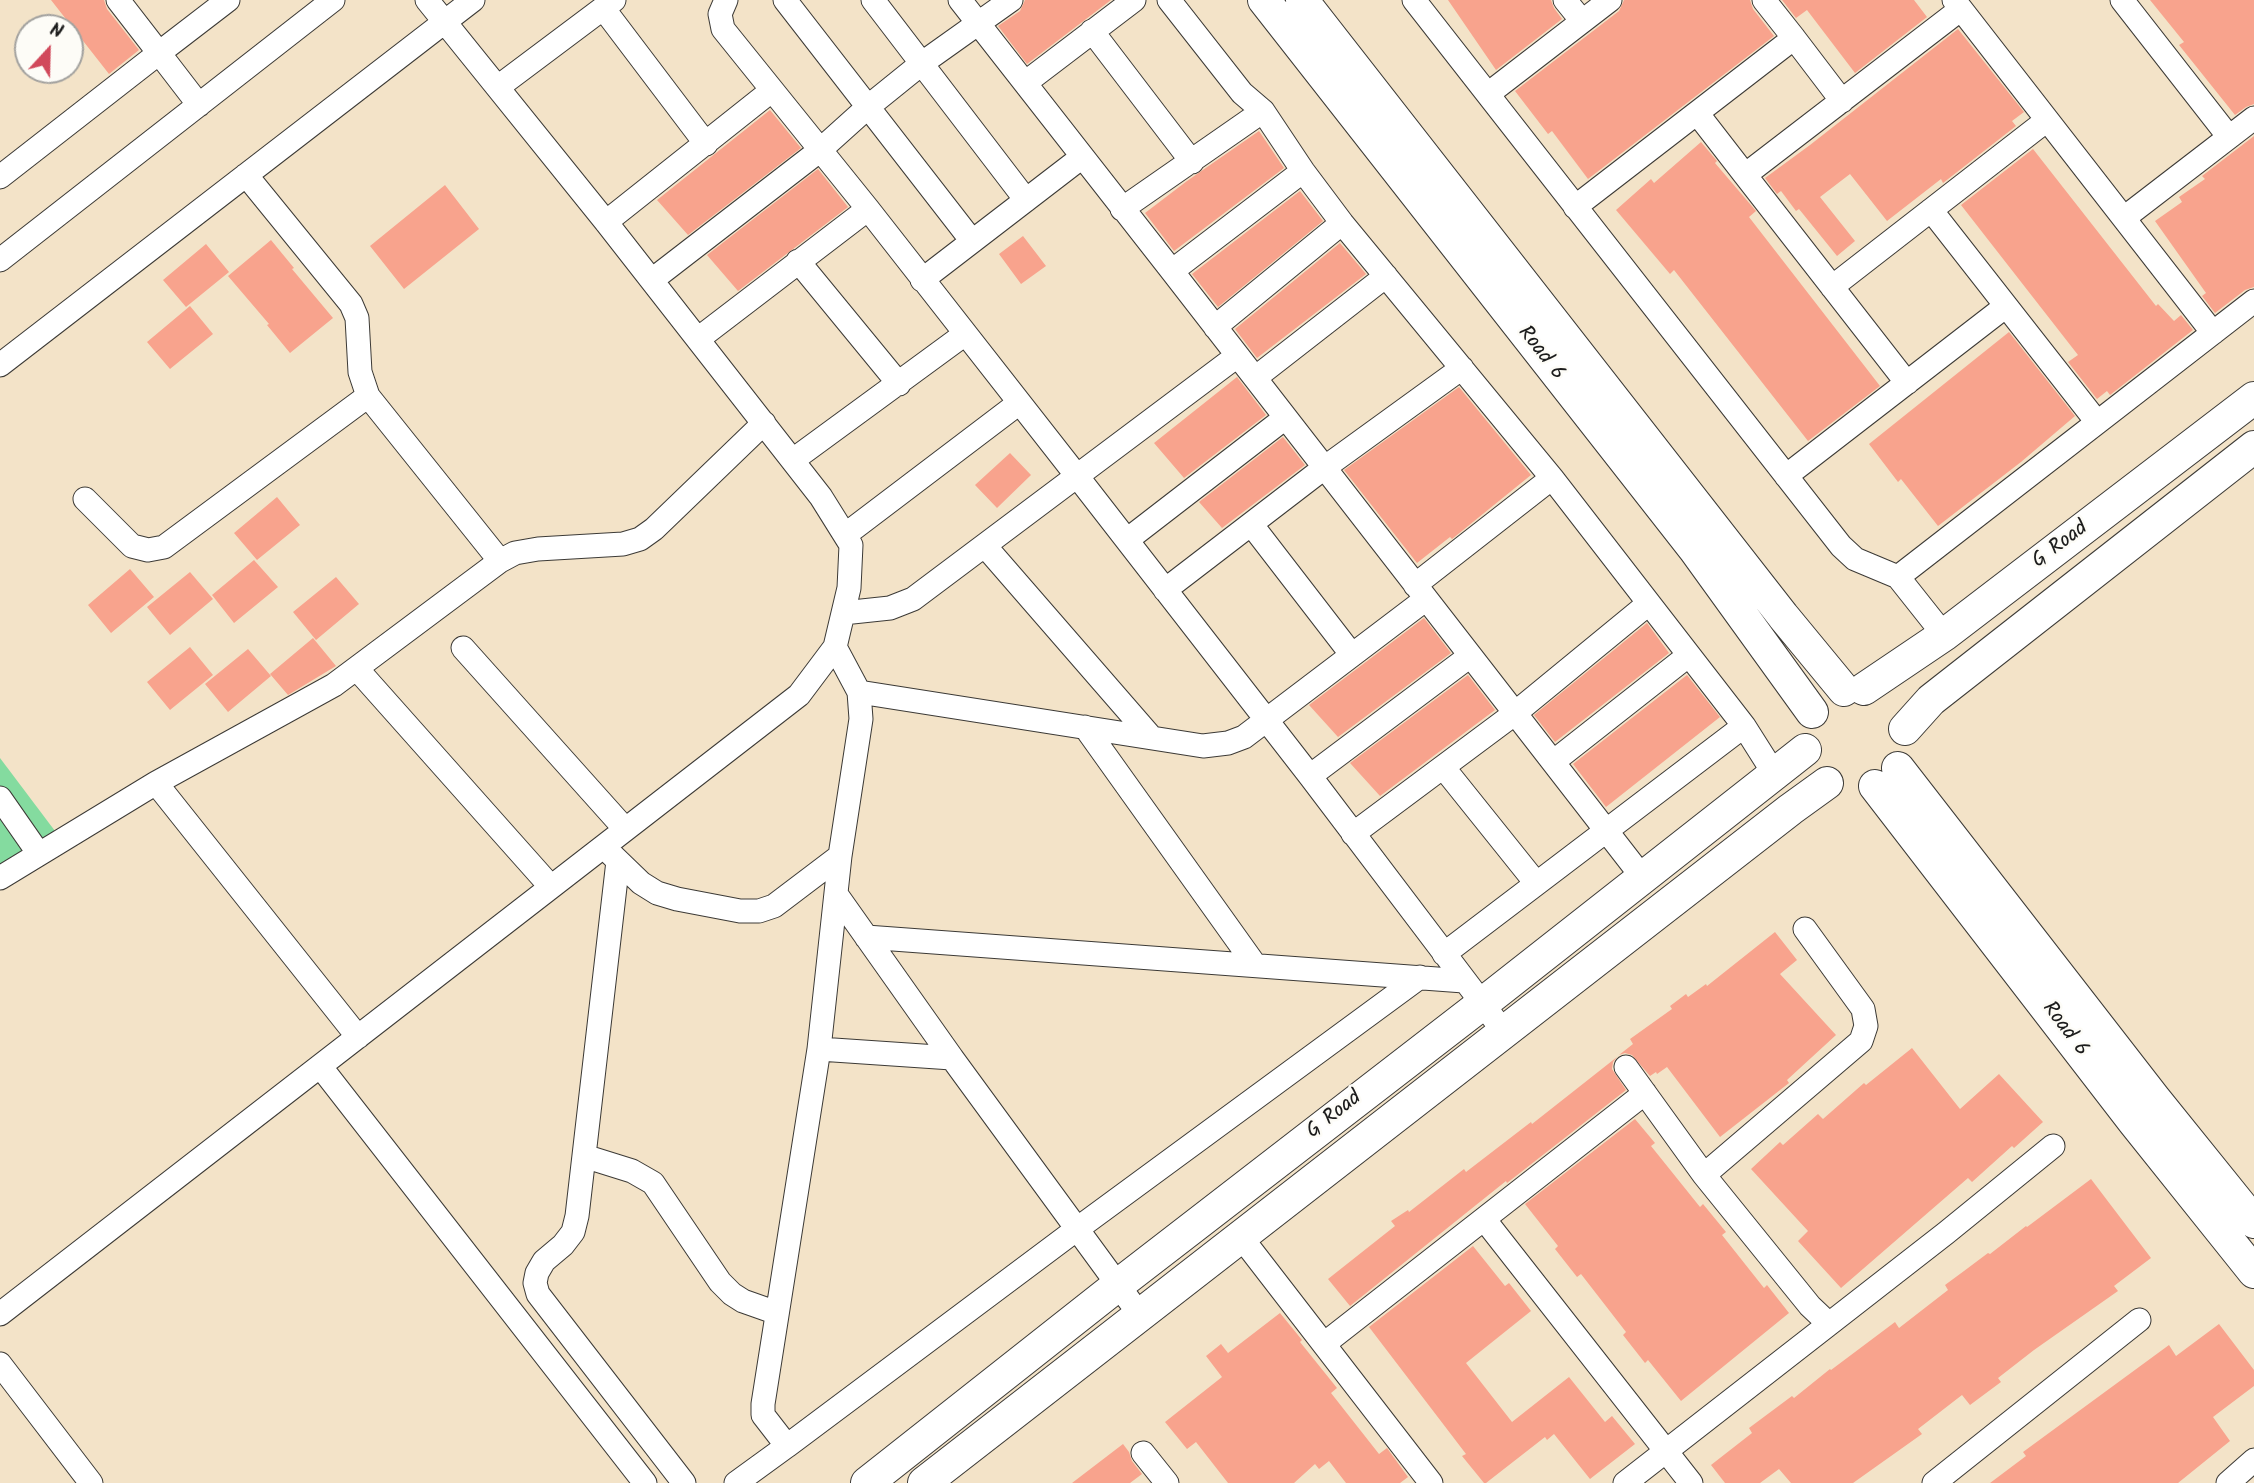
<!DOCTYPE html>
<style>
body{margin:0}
#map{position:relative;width:2254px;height:1483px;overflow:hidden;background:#f3e3c8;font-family:Kalam,sans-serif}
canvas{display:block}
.north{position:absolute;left:14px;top:14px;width:70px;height:70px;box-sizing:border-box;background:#fdfcf7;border:2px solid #a3a29f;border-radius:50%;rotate:22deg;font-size:19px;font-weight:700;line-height:28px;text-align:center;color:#1c1c1c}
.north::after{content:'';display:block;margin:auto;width:24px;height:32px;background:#d1495b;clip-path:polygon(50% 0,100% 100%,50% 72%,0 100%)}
</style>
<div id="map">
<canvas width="2254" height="1483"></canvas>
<div class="north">N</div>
</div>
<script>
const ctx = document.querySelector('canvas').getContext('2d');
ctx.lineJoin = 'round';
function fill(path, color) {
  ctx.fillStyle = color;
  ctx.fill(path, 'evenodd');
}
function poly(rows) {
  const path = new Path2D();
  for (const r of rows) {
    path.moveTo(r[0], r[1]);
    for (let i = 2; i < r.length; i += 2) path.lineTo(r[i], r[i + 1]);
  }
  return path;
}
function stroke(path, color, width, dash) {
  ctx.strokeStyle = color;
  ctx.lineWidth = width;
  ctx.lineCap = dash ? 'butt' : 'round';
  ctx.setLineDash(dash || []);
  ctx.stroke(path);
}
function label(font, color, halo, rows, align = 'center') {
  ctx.font = font + ' Kalam,sans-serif';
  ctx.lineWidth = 5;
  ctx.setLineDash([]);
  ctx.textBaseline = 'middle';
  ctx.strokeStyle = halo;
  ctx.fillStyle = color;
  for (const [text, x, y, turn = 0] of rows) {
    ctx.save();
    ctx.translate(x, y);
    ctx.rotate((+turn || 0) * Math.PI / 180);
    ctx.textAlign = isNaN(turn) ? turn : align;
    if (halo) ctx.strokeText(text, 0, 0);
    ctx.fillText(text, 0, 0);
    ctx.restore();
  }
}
const green = poly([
 [0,758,58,835,0,887]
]);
const building = poly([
 [51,0,104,0,107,9,139,50,109,74],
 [1025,0,1111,0,1027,64,998,26,1020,11],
 [1448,0,1551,0,1554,8,1562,19,1496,70],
 [1624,0,1750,0,1753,9,1774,36,1588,179,1552,131,1548,134,1515,91,1619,11],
 [1782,0,1914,0,1927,17,1855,73,1807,10,1796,18],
 [2150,0,2254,0,2254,104,2246,107,2235,115,2179,45,2184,42],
 [1958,29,2024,112,2012,121,2016,126,1943,183,1941,179,1887,221,1850,174,1820,197,1855,241,1837,256,1799,209,1796,211,1781,191,1777,194,1765,178,1810,145],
 [770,110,801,148,688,235,657,200],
 [1259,131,1284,168,1174,251,1145,213,1187,181],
 [2254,136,2254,287,2245,290,2215,313,2202,296,2206,293,2155,221,2182,202,2179,197,2205,179,2202,176],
 [1701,142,1717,161,1715,163,1756,211,1749,217,1880,386,1808,441,1674,270,1670,274,1616,210,1651,179,1654,183],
 [2033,149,2156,306,2158,304,2174,321,2181,315,2193,330,2110,395,2107,391,2097,399,2068,362,2078,355,1961,205],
 [818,169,848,207,738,291,707,255],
 [445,185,479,229,404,289,370,246],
 [1300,191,1323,221,1218,307,1192,274],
 [1023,236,1046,266,1021,284,999,254],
 [271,240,294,268,292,269,333,318,290,353,267,325,269,324,228,276],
 [1340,243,1366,274,1257,358,1235,329],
 [206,244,229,272,186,307,163,280],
 [190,306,213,334,170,369,147,342],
 [2009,332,2075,416,2021,462,1938,526,1901,479,1898,482,1869,444],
 [1237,377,1266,415,1184,478,1154,443],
 [1459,387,1531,475,1452,539,1450,537,1417,563,1344,470],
 [1283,437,1305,465,1222,528,1199,502],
 [1010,453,1031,475,997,508,975,485],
 [277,497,300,525,257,560,234,533],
 [254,560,278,587,234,623,212,595],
 [130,569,154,597,111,633,88,605],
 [190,572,213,599,170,635,147,607],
 [336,577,359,604,316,640,293,612],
 [1424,618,1451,653,1338,737,1309,705],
 [1647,623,1669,653,1555,742,1534,715],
 [313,638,336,666,288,695,270,674],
 [190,647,213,675,170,710,147,682],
 [248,649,271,676,228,712,205,684],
 [1468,675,1495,710,1380,796,1350,763],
 [1687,675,1720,717,1606,807,1573,764],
 [1775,932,1797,960,1780,974,1836,1035,1787,1080,1789,1083,1720,1137,1667,1067,1657,1074,1656,1072,1650,1076,1632,1055,1625,1053,1619,1055,1633,1044,1630,1039,1672,1009,1670,1006,1686,994,1688,997,1706,984,1707,986],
 [1912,1048,1960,1109,1999,1074,2043,1122,2014,1148,2012,1146,1972,1182,1968,1178,1841,1288,1798,1241,1808,1231,1751,1169,1780,1142,1783,1145,1818,1114,1823,1119,1864,1083,1866,1085],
 [1617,1057,1613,1062,1612,1069,1626,1090,1507,1183,1506,1181,1350,1306,1328,1279,1395,1226,1391,1221,1408,1210,1409,1212,1464,1169,1466,1172,1531,1122,1532,1124],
 [1635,1119,1655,1143,1651,1146,1700,1207,1703,1204,1726,1232,1722,1235,1764,1288,1767,1285,1789,1313,1681,1401,1648,1360,1645,1363,1623,1335,1626,1332,1581,1274,1577,1277,1555,1249,1558,1246,1525,1204],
 [2091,1179,2151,1258,2114,1286,2118,1291,2034,1350,1998,1378,2001,1382,1970,1405,1962,1395,1918,1429,1922,1434,1853,1483,1791,1483,1779,1469,1760,1483,1725,1483,1711,1465,1752,1433,1749,1428,1792,1396,1794,1398,1830,1369,1831,1370,1895,1322,1899,1328,1948,1290,1945,1285,1964,1271,1988,1253,1990,1254,2026,1226,2027,1227],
 [1473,1246,1505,1286,1509,1283,1531,1311,1466,1363,1512,1422,1569,1377,1605,1422,1612,1416,1635,1444,1590,1479,1554,1434,1547,1440,1545,1437,1486,1483,1484,1483,1462,1456,1466,1454,1369,1327],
 [1280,1313,1302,1340,1300,1342,1337,1388,1331,1393,1379,1454,1387,1448,1408,1477,1400,1483,1346,1483,1329,1461,1319,1469,1315,1464,1294,1483,1228,1483,1196,1442,1187,1449,1165,1422,1222,1377,1206,1356,1221,1344,1228,1353],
 [2219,1324,2254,1370,2254,1386,2213,1417,2230,1441,2178,1483,1990,1483,2026,1456,2023,1452,2169,1345,2176,1356],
 [1123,1444,1129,1452,1132,1461,1142,1474,1130,1483,1072,1483]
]);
const street = poly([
 [118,0,159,53,228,0],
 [726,0,720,14,723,29,868,209,1077,476,1310,776,1504,1032],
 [785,0,972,241],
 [873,0,1026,200],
 [960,0,1172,271,1643,878],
 [1414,0,1841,546,1855,559,1898,577,1944,635],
 [1565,0,1582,21],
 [1954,0,2213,333],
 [2122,0,2229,137],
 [603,8,706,144],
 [1092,31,1192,162],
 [1794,38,1842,101],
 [1025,83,1134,0],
 [498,87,614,0],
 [1488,94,1610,0],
 [1263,111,1303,171,1342,223,1552,478,1689,655,1744,726,1775,775],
 [1697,113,1745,175],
 [246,175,351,304,357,318,360,372,368,396,500,561],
 [0,177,159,53,199,105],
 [1575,207,1794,38,1764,0],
 [1122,209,1263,111,1242,93,1169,0],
 [1931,210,2097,422],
 [2124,218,2254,118],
 [606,222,771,91],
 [0,260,333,0],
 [798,261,899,384],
 [1172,271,1303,171],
 [652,280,819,151,869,106,921,64,1011,0],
 [922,280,1082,157],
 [1832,287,2047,120],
 [1215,327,1342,223],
 [698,339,868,209],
 [0,365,473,0],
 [1255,378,1386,276],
 [1907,383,1745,175,1961,9],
 [793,460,965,334],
 [1786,476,2006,306],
 [85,499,132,546,148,550,164,547,368,396],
 [1251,524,1352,655],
 [845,535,1019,403],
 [1127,540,1285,418],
 [985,546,1151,737],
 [1898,577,2254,301],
 [1415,585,1552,478],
 [1165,590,1324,468,1462,368],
 [843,613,890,608,913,599,1237,356],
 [463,648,625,829],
 [357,669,551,887],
 [859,692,1203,746,1228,743,1244,737,1426,599],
 [1085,727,1255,965],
 [1553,762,1689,655],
 [1443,767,1536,883],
 [1310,776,1470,656],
 [156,783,358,1037],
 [0,798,39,854],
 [1353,834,1514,714,1648,604],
 [611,854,641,883,657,893,677,899,740,911,759,911,774,906,840,856],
 [618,861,577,1216,573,1232,563,1245,544,1261,537,1273,535,1283,538,1294,684,1483],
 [0,878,156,783,334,685,500,561,515,553,538,549,623,544,640,539,654,529,764,423],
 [836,894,952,1058],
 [1805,929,1863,1009,1866,1026,1861,1041,1704,1175,1810,1306,1829,1324],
 [866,937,1464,981],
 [1444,954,1744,726],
 [819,1049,952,1058,1140,1315],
 [320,1066,645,1483],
 [1626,1067,1704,1175],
 [584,1156,632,1171,653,1183,720,1282,732,1294,743,1301,777,1313],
 [1484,1219,1691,1483],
 [1241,1237,1431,1483],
 [0,1314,799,695,835,647,849,588,851,545,821,497,606,222,427,0],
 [1324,1344,1645,1093],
 [0,1364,91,1483],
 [787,1446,1077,1229,1420,977],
 [1143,1453,1167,1483],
 [736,1483,787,1446,763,1415,763,1404,819,1049,840,856,861,719,859,692,835,647],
 [1625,1483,1946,1233,2053,1146],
 [1934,1483,2139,1320],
 [2228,1483,2254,1460]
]);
const secondary = poly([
 [1264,0,1695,550,1812,712],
 [1302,0,1783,616,1844,690],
 [1864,689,1944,635,2254,398],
 [1905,729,1931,700,2254,447],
 [1898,768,2154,1098,2254,1222],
 [1875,786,2134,1122,2254,1272],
 [867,1483,1118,1285,1482,1004,1805,750],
 [924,1483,1791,809,1827,783]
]);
const streetNames = [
 ["Road 6",1540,354,52],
 ["G Road",2061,546,-37],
 ["Road 6",2064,1030,53],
 ["G Road",1335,1116,-38]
];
fill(green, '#84db9f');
fill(building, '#f8a38d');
stroke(street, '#3c3a36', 25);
stroke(secondary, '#3c3a36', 34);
stroke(street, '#fff', 23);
stroke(secondary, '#fff', 32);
label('21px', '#1c1c1c', '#fdfcf7', streetNames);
</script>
